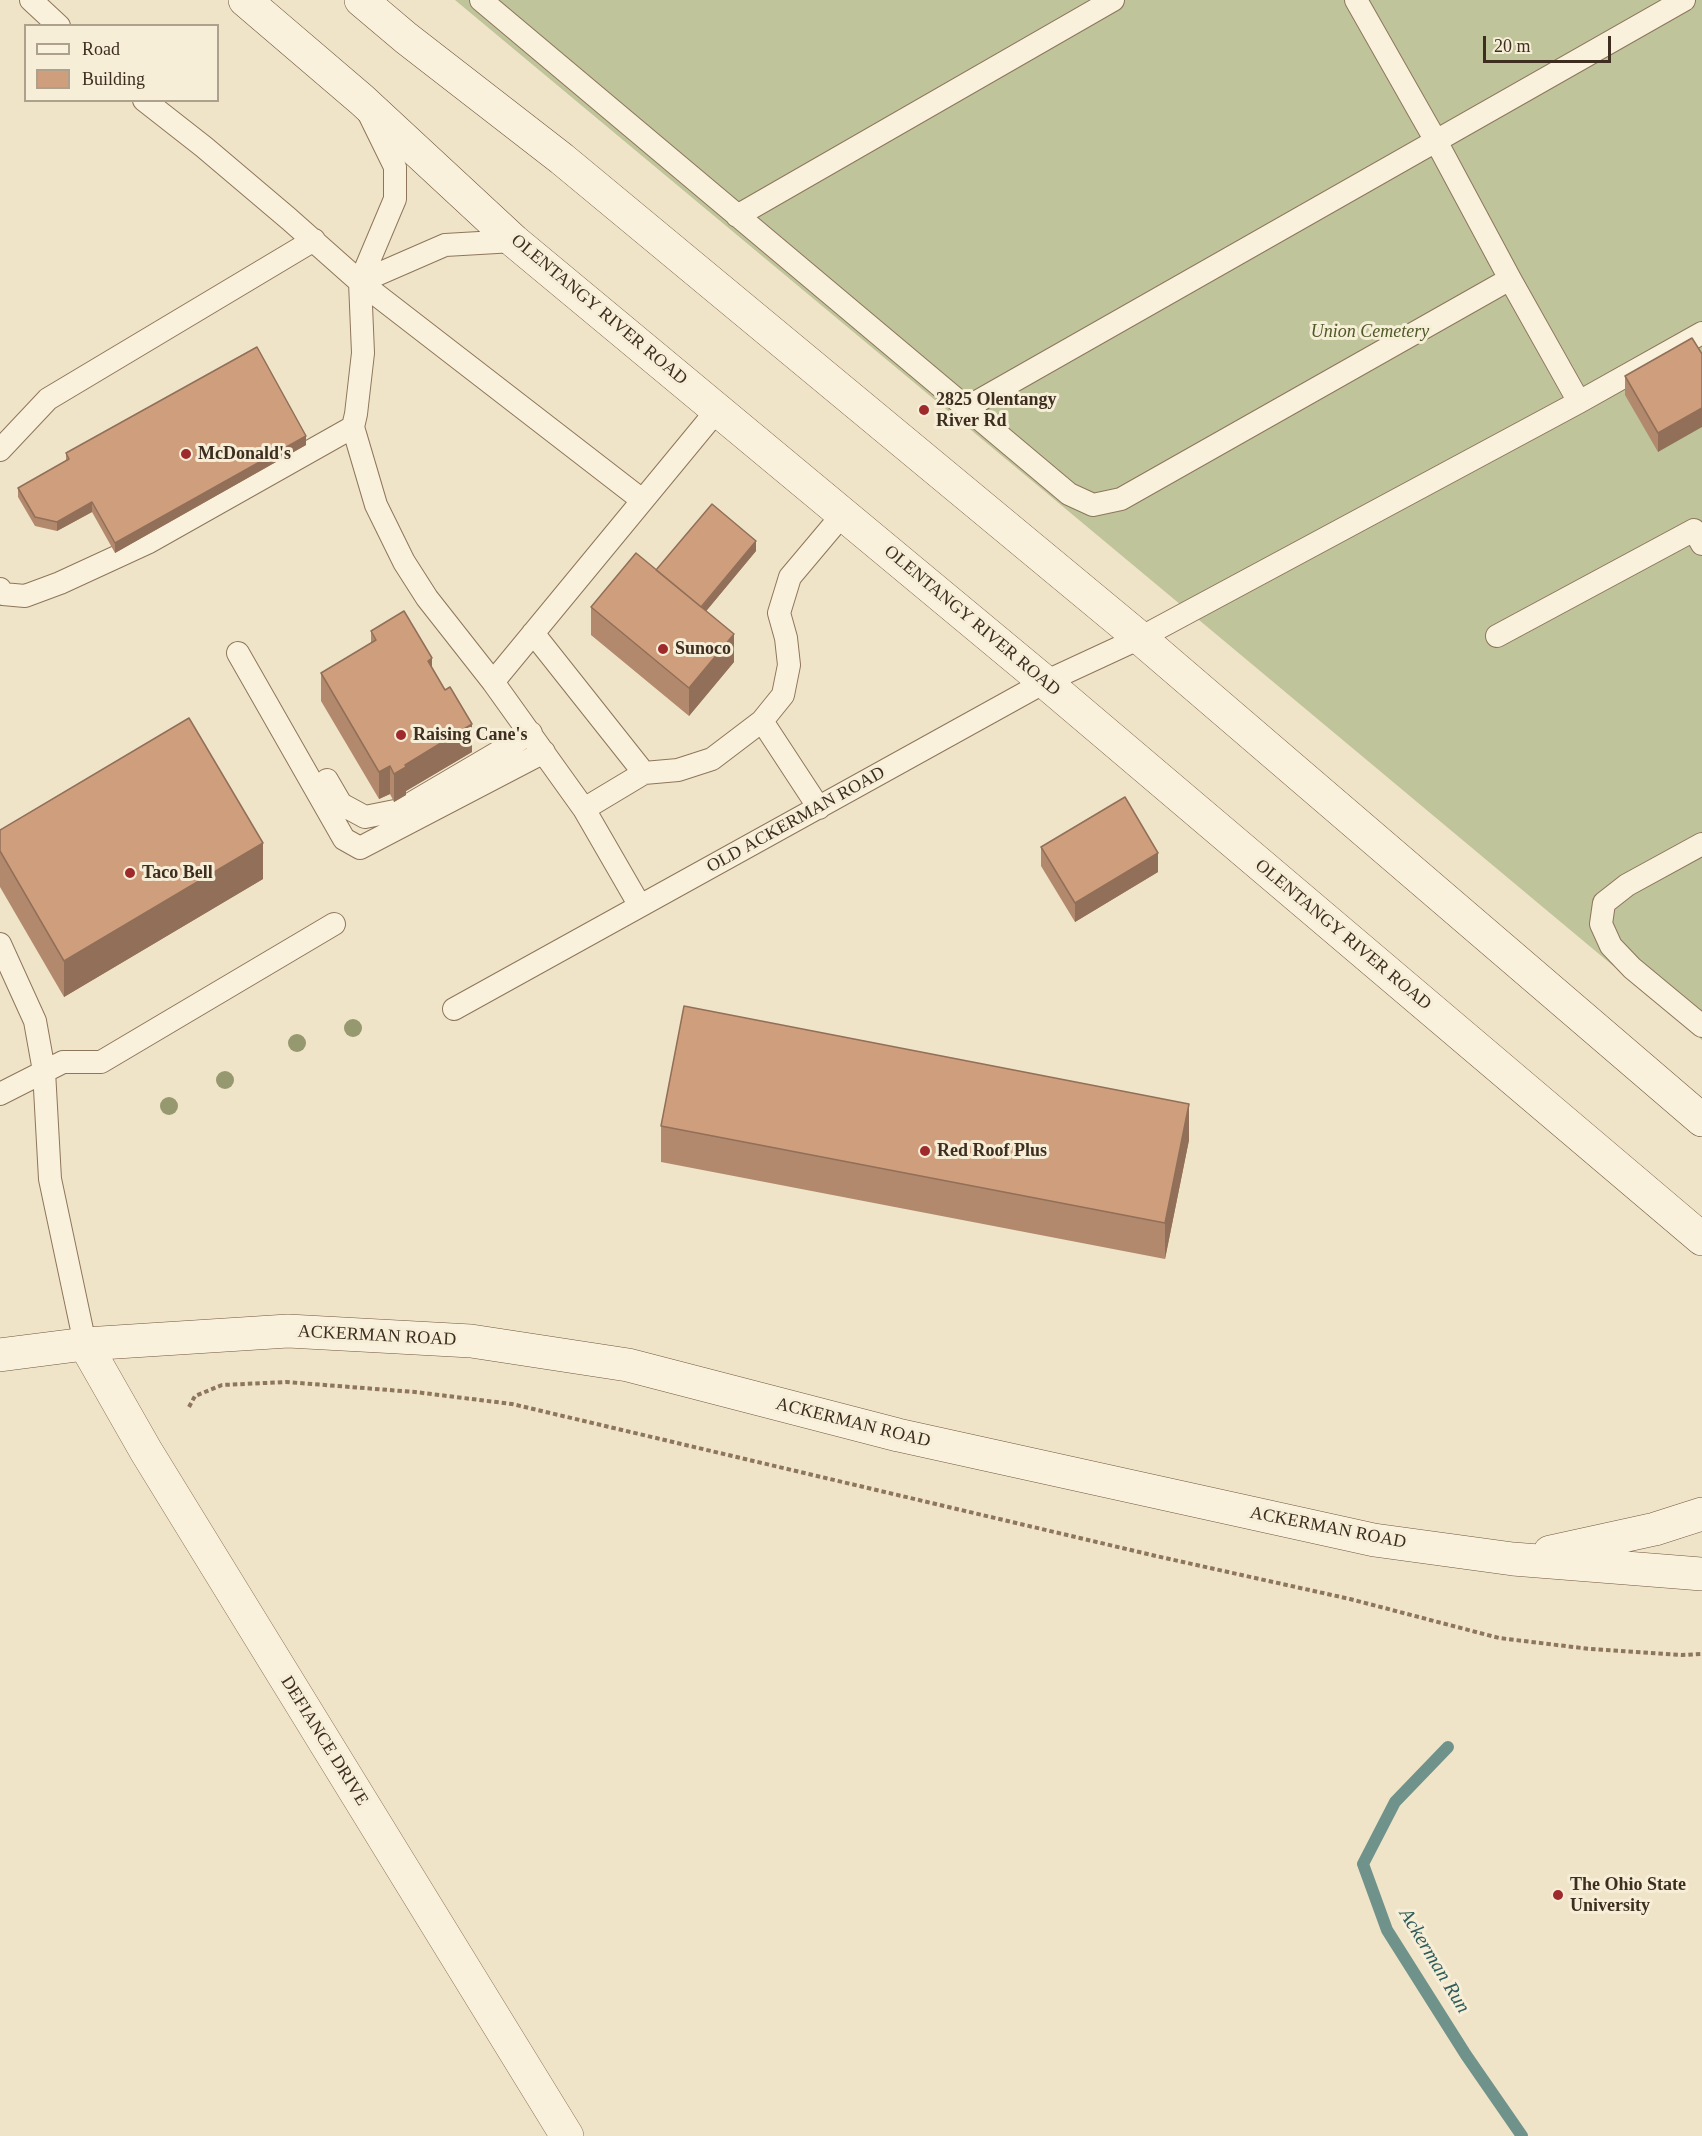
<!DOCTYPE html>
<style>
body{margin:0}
#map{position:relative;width:1702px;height:2136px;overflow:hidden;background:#f0e4c8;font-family:"Times New Roman",serif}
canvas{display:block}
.legend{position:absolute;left:24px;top:24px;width:195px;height:78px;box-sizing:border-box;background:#f7eed8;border:2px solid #ada18e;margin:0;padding:8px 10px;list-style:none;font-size:18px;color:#3d2e20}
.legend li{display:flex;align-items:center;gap:12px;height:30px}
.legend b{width:30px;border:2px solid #ada18e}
.scale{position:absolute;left:1483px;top:36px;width:128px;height:27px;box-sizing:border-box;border:3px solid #3d2e20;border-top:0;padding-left:8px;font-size:18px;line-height:21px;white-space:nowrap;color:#3d2e20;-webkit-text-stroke:4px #f7eed8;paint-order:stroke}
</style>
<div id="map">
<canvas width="1702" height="2136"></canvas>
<ul class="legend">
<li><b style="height:8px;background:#faf1dc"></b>Road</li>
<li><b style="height:16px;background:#cf9f7d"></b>Building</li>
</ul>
<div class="scale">20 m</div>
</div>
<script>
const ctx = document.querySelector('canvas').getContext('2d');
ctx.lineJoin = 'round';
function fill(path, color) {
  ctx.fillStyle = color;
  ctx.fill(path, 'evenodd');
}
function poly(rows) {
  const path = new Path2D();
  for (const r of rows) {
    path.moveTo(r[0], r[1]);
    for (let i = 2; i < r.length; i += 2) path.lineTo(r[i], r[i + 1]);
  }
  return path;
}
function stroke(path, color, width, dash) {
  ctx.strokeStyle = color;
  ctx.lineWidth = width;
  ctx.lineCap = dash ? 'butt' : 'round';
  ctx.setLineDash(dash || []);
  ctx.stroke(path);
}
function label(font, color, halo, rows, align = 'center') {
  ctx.font = font + ' "Times New Roman",serif';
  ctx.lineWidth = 6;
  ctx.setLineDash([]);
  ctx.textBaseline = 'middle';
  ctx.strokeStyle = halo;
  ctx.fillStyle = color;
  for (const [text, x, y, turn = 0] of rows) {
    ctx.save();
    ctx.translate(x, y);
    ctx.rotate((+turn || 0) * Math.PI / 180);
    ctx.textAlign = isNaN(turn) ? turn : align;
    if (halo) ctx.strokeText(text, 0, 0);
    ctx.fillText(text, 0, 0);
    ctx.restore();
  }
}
const cemetery = poly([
 [455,0,1702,0,1702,1040,1217,635]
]);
const stream = poly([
 [1448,1747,1395,1802,1363,1864,1387,1930,1466,2055,1522,2136]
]);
const path = poly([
 [189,1407,195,1396,222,1385,286,1382,415,1392,512,1404,1156,1556,1350,1599,1499,1638,1590,1649,1682,1655,1702,1654]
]);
const lane = poly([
 [31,0,59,26],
 [481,0,1069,494,1093,505,1121,499,1510,279],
 [1356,0,1436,141,1510,279,1579,402],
 [144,100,204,147,289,219,360,282,642,500],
 [369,114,395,167,395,199,360,282,363,353,356,414,353,427,376,505,404,562,427,598,493,682,584,809,640,906],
 [737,216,1113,0],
 [360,282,445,245,514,241],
 [966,408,1684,0],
 [0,450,48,399,314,240],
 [0,589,3,594,25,596,60,583,149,542,353,427],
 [533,633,644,773],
 [1497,636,1694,530,1702,544],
 [238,653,344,839,360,848,544,752],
 [493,682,718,409],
 [762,721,819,808],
 [327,780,341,804,365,817,400,810,531,733],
 [584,809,644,773,678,770,712,759,762,721,783,695,789,665,786,638,779,613,790,577,843,514],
 [1702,844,1627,885,1604,903,1601,924,1611,946,1632,968,1702,1026],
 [0,944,35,1021,44,1071,50,1179,85,1344],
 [454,1009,1045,682,1140,638,1579,402,1702,333],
 [0,1094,63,1062,101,1062,334,924]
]);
const street = poly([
 [85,1344,146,1451,567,2136]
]);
const secondary = poly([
 [245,0,362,100,514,241,1045,682,1702,1239],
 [361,0,406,38,562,159,1140,638,1702,1120],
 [0,1355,85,1344,288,1331,471,1341,628,1365,898,1435,1374,1540,1513,1559,1702,1574],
 [1550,1552,1655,1529,1702,1514]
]);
const trees = [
 [353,1028],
 [297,1043],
 [225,1080],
 [169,1106]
];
const wall = poly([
 [1692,338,1658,452,1625,395,1625,376],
 [306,445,115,553,92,512,57,531,35,526,18,497,18,488,66,461,66,453],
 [756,551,706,611,734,662,689,716,591,635,591,607,656,570],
 [371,631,432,668,472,752,406,791,406,795,394,802,390,794,379,799,321,701,321,673,371,643],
 [0,830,263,879,64,997,0,887],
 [1041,847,1158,872,1075,922,1041,866],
 [661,1126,1189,1140,1165,1259,661,1162]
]);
const shadedWall = poly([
 [1702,408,1702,427,1658,452,1658,433],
 [306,436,306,445,115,553,115,543],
 [92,502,92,512,57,531,57,522],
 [756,541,756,551,693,627,693,618],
 [734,634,734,662,689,716,689,688],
 [432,658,432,686,428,661],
 [472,724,472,752,406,791,406,795,394,802,394,774,405,765],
 [390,766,390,794,379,799,379,772],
 [263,843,263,879,64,997,64,961],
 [1158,853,1158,872,1075,922,1075,903],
 [1189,1104,1189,1140,1165,1259,1165,1223]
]);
const building = poly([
 [1692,338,1702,354,1702,408,1658,433,1625,376,1692,338],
 [257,347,306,436,115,543,92,502,57,522,35,517,18,488,69,459,66,453,257,347],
 [712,504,756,541,701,607,656,570,712,504],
 [636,553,734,634,689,688,591,607,636,553],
 [404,611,432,658,428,661,445,690,450,687,472,724,405,765,406,767,394,774,390,766,379,772,321,673,376,640,371,631,404,611],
 [189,718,263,843,64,961,0,851,0,830,189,718],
 [1125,797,1158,853,1075,903,1041,847,1125,797],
 [684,1006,1189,1104,1165,1223,661,1126,684,1006]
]);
const markers = [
 [924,410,6,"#9e2a2b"],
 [186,454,6,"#9e2a2b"],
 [663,649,6,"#9e2a2b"],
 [401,735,6,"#9e2a2b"],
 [130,873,6,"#9e2a2b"],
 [925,1151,6,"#9e2a2b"],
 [1558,1895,6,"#9e2a2b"]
];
const streetNames = [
 ["OLENTANGY RIVER ROAD",599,310,40],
 ["OLENTANGY RIVER ROAD",972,621,40],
 ["OLD ACKERMAN ROAD",796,820,-29],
 ["OLENTANGY RIVER ROAD",1343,935,40],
 ["ACKERMAN ROAD",377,1336,3],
 ["ACKERMAN ROAD",853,1423,14],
 ["ACKERMAN ROAD",1328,1528,11],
 ["DEFIANCE DRIVE",324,1741,58]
];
const parkNames = [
 ["Union Cemetery",1370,332]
];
const poiNames = [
 ["2825 Olentangy",936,400],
 ["River Rd",936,421],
 ["McDonald's",198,454],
 ["Sunoco",675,649],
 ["Raising Cane's",413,735],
 ["Taco Bell",142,873],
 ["Red Roof Plus",937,1151],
 ["The Ohio State",1570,1885],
 ["University",1570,1906]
];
const waterNames = [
 ["Ackerman Run",1434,1961,59]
];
fill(cemetery, '#bfc49a');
stroke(stream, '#6f938a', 12);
stroke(lane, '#8d765c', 24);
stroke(street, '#8d765c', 34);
stroke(secondary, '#6f573f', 34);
stroke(path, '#8d765c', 4, [4.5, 3]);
stroke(lane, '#faf1dc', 22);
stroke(street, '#faf1dc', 33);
stroke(secondary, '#faf1dc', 33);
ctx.fillStyle = '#96986f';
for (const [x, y] of trees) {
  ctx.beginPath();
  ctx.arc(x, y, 9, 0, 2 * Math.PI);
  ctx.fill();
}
fill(wall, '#b2896c');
fill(shadedWall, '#916f58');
fill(building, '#cf9f7d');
stroke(building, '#916f58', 1.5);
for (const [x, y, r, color] of markers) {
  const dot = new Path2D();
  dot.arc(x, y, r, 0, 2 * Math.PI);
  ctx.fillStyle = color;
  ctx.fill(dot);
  stroke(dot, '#f7eed8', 2);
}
label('18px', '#3d2e20', '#f7eed8', streetNames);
label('italic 18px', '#4d5a26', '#f7eed8', parkNames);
label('bold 18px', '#3d2e20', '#f7eed8', poiNames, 'left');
label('italic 20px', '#2f5d5a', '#f7eed8', waterNames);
</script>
